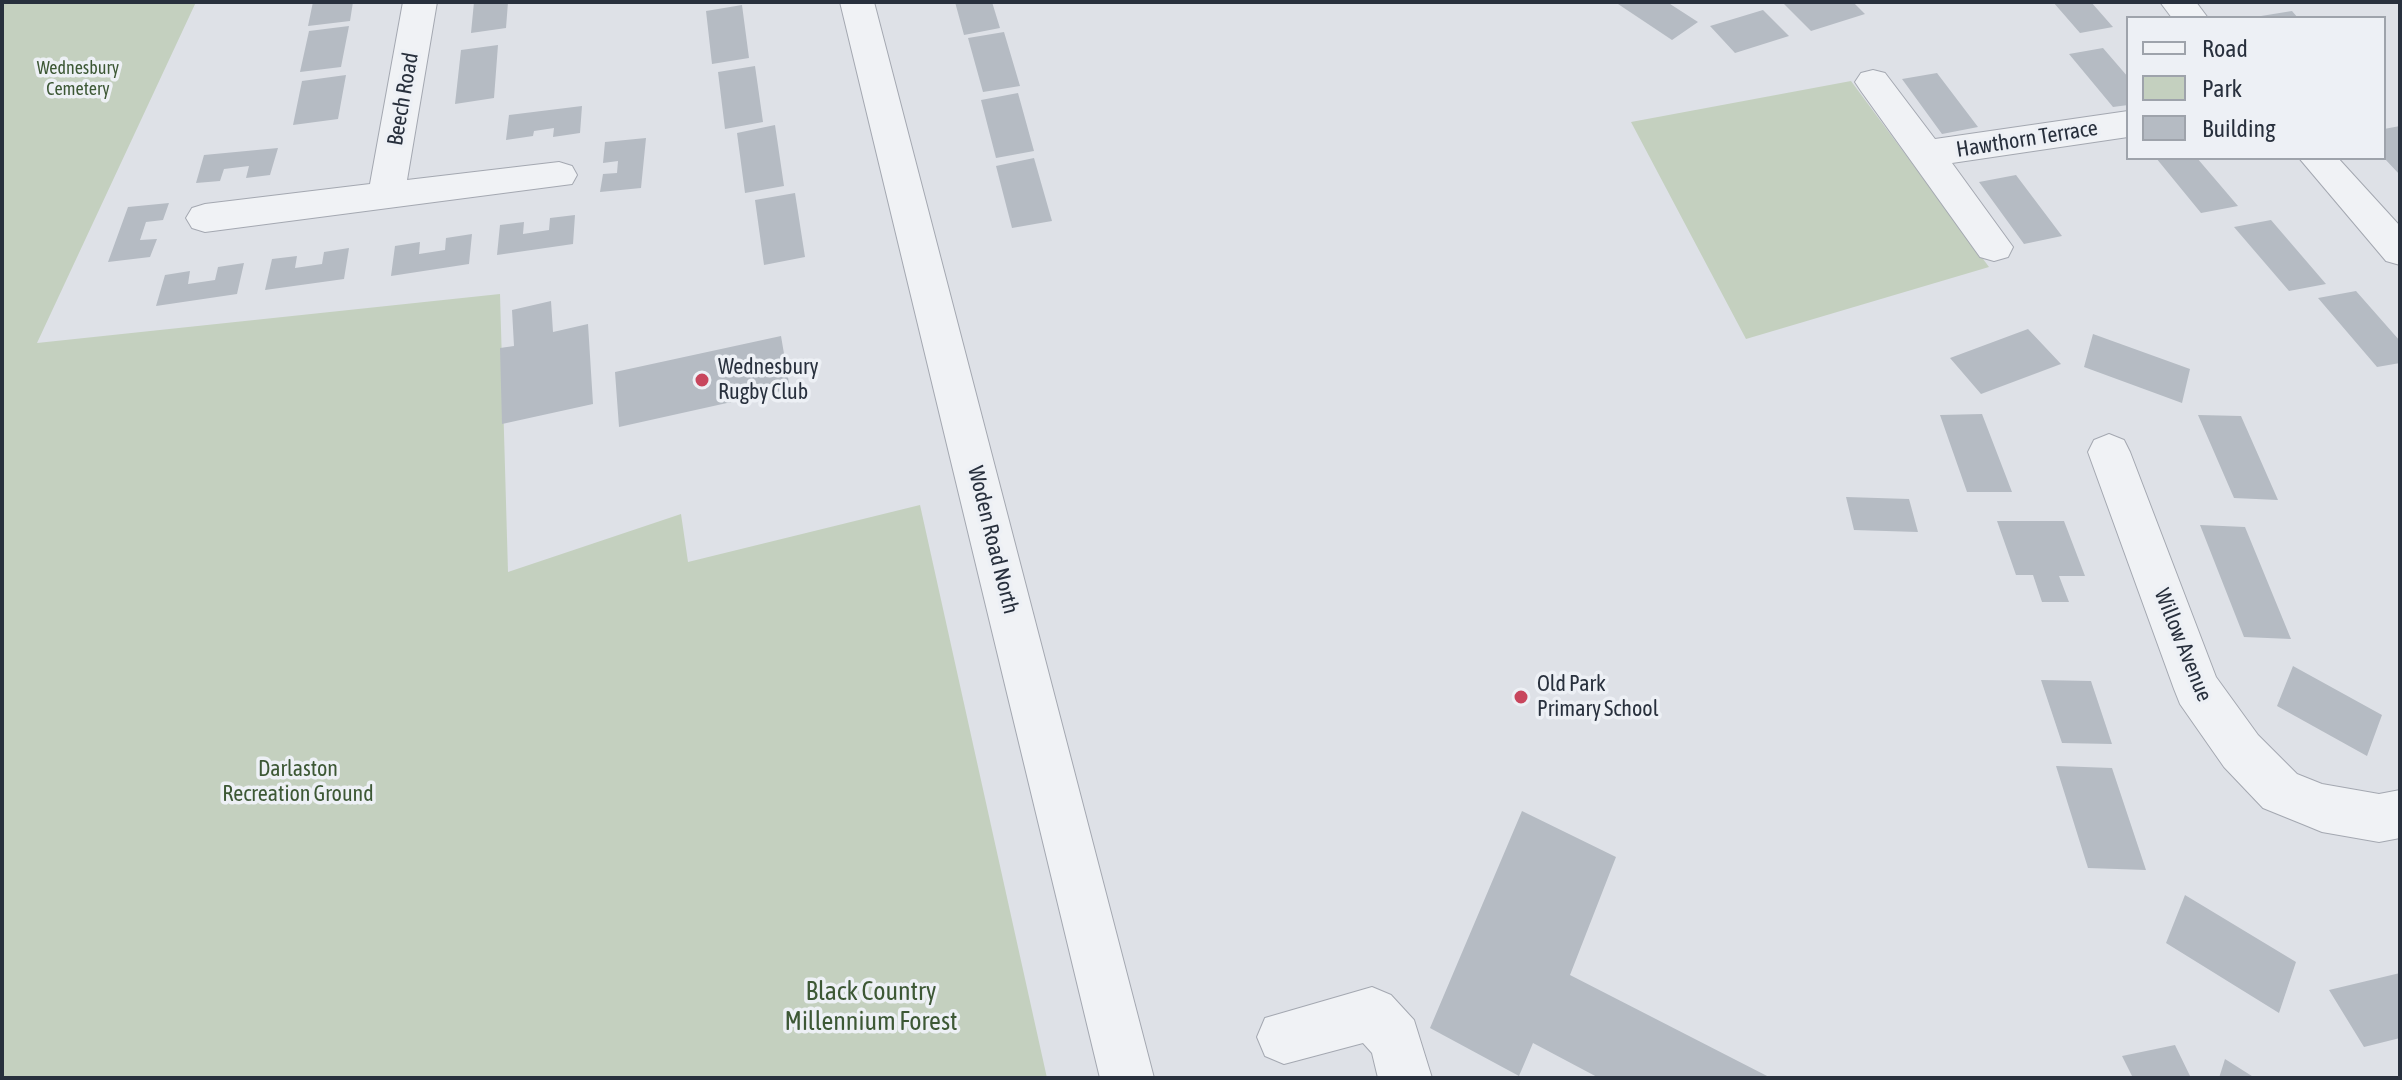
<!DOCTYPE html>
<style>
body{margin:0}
#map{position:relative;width:2402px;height:1080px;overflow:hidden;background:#dee1e7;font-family:"Asap Condensed",sans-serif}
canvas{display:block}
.frame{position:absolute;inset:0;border:4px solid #28303d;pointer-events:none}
.legend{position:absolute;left:2126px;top:16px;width:260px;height:144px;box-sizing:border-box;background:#edf0f5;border:2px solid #9ea3ab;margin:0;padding:10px 14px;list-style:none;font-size:24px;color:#28303d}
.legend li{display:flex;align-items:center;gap:16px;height:40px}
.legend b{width:40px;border:2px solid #9ea3ab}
</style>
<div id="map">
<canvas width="2402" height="1080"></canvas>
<div class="frame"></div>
<ul class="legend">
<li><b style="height:10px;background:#f0f2f5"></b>Road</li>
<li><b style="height:22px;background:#c4d0bf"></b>Park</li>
<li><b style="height:22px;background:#b5bbc3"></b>Building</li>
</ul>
</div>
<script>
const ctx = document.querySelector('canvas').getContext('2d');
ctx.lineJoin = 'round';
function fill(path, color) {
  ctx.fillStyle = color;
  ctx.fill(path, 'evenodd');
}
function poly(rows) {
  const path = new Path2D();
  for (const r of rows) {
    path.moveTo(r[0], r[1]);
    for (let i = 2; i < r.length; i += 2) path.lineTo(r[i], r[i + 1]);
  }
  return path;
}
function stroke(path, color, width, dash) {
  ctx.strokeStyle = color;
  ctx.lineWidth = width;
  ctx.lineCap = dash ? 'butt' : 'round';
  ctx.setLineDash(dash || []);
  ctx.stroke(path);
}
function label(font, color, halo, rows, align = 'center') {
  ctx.font = font + ' "Asap Condensed",sans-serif';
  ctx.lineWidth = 7;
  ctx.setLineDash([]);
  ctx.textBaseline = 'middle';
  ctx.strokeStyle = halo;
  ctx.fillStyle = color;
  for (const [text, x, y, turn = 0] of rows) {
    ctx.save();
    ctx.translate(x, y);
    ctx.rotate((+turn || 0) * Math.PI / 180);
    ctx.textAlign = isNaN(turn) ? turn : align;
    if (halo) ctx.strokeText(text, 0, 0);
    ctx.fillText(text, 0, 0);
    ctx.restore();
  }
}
const green = poly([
 [2,2,196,2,37,343,500,294,508,572,681,514,688,562,920,505,1047,1078,2,1078],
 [1851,81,1989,267,1746,339,1631,122]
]);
const building = poly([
 [313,2,353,2,350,21,308,26],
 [474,2,508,2,506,28,471,33],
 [955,2,992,2,1000,28,964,35],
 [1615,2,1667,2,1698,22,1672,40],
 [1791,2,1853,2,1865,14,1811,31,1784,4],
 [2053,2,2091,2,2113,27,2080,33],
 [742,5,749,58,712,64,706,11],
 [1763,10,1789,36,1735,53,1710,26],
 [2292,11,2298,18,2261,18,2261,16],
 [349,26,341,67,300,72,309,31],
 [1004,32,1020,86,983,92,968,38],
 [498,45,494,98,455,104,461,50],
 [2103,48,2128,77,2128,105,2113,107,2069,54],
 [755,66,763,122,725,129,718,72],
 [1937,73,1978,127,1942,134,1902,79],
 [346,75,338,119,293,125,302,81],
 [1018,93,1034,151,996,158,981,100],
 [582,106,580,133,553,137,554,128,534,131,533,136,506,140,509,115],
 [775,125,784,186,745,193,737,133],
 [2400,126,2400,175,2384,158,2384,129],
 [646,138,641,188,600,192,603,174,617,173,618,161,603,163,605,142],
 [278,148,270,175,246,178,249,166,224,169,220,181,196,183,204,155],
 [1034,158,1052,221,1012,228,996,166],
 [2156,158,2197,158,2238,206,2201,213],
 [2016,175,2062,236,2024,244,1979,182],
 [795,193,805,257,764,265,755,200],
 [169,203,163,220,146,222,140,240,157,239,150,257,108,262,128,207],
 [575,215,573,244,497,255,500,225,524,222,523,234,549,230,550,218],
 [2271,220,2326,284,2289,291,2234,227],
 [472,234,469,264,391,276,395,246,420,242,419,254,445,250,446,238],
 [349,248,344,279,265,290,272,259,297,256,295,268,322,264,324,252],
 [244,263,237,294,156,306,165,275,190,271,188,284,215,280,218,267],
 [2356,291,2400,341,2400,363,2377,367,2318,298],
 [551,301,553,332,588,324,593,404,502,424,500,348,514,346,512,310],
 [2028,329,2061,364,1981,394,1950,358],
 [2093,334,2190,369,2182,403,2084,367],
 [781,336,790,389,619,427,615,372],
 [1982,414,2012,492,1967,492,1940,415],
 [2198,415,2241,416,2278,500,2234,498],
 [1846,497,1909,499,1918,532,1854,530],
 [1997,521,2064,521,2085,576,2059,576,2069,602,2042,602,2033,575,2016,575],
 [2200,525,2245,527,2291,639,2244,637],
 [2293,666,2382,715,2367,756,2277,706],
 [2041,680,2091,681,2112,744,2062,743],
 [2056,766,2112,768,2146,870,2088,868],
 [1522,811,1616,857,1570,975,1771,1078,1599,1078,1533,1043,1519,1076,1430,1028],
 [2185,895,2296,962,2279,1013,2166,943],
 [2400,973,2400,1038,2364,1047,2329,990],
 [2175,1045,2191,1078,2133,1078,2122,1056],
 [2225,1059,2255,1078,2219,1078]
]);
const minor = poly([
 [403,2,437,2,407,180,559,162,572,166,577,175,572,184,205,232,192,228,186,218,192,208,205,204,370,184,403,2],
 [840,2,874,2,1154,1078,1100,1078,840,2],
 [2160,2,2196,2,2208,18,2172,18,2160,2],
 [1873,70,1885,73,1935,139,2128,111,2128,137,1952,163,2013,247,2008,257,1994,261,1980,257,1861,91,1855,82,1861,73,1873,70],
 [2299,158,2338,158,2400,226,2400,265,2386,261,2299,158],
 [2109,434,2124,440,2130,452,2216,677,2258,735,2297,774,2322,784,2379,794,2400,790,2400,838,2379,842,2322,832,2305,825,2263,808,2224,767,2180,704,2174,689,2088,452,2094,440,2109,434],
 [1372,987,1391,995,1414,1020,1432,1078,1378,1078,1372,1053,1363,1043,1284,1064,1265,1056,1257,1037,1265,1018,1372,987]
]);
const markers = [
 [702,380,8,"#c8465d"],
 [1521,697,8,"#c8465d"]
];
const farParknames = [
 ["Wednesbury",78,68],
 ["Cemetery",78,89]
];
const streetNames = [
 ["Beech Road",403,99,-80],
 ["Hawthorn Terrace",2027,139,-9],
 ["Woden Road North",993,540,76],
 ["Willow Avenue",2183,645,68]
];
const poiNames = [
 ["Wednesbury",718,367],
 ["Rugby Club",718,392],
 ["Old Park",1537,684],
 ["Primary School",1537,709]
];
const parkNames = [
 ["Darlaston",298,769],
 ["Recreation Ground",298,794]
];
const nearParknames = [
 ["Black Country",871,992],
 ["Millennium Forest",871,1022]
];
fill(green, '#c4d0bf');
fill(building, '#b5bbc3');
stroke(minor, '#a4a8b1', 2);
fill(minor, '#f0f2f5');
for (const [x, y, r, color] of markers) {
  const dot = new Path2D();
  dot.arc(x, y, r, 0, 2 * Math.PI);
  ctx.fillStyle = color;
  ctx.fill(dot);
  stroke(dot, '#edf0f5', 3);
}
label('18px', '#3d5835', '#edf0f5', farParknames);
label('22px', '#28303d', '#edf0f5', streetNames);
label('22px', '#28303d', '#edf0f5', poiNames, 'left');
label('22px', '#3d5835', '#edf0f5', parkNames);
label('26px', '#3d5835', '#edf0f5', nearParknames);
</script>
